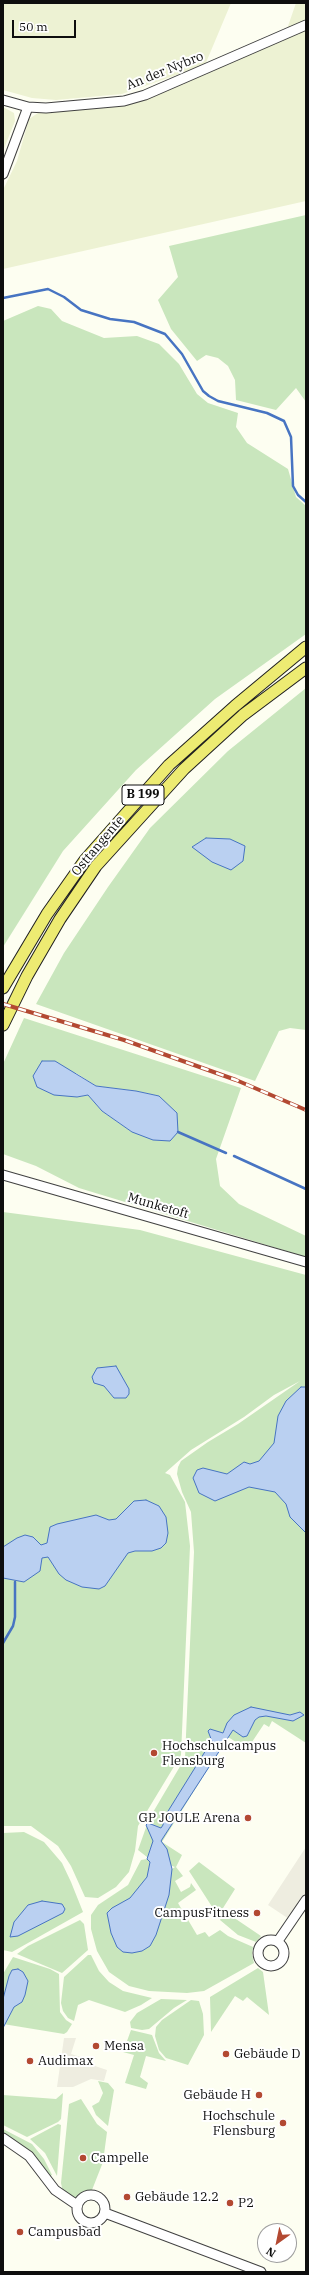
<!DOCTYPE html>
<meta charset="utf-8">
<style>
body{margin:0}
#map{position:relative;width:309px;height:2275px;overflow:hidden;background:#fdfef1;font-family:"IBM Plex Serif",serif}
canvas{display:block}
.frame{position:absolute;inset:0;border:4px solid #0e0e0e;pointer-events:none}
.north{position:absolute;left:257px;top:2223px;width:40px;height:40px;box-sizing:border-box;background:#fff;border:1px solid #9f9f9f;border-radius:50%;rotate:213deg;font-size:11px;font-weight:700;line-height:16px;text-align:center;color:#0e0e0e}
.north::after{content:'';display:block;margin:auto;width:14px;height:18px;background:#b34932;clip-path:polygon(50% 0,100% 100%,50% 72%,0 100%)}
.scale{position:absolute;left:12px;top:20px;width:64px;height:18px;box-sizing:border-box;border:2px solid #0e0e0e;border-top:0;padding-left:5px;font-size:12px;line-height:14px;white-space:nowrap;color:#0e0e0e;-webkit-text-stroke:3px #fff;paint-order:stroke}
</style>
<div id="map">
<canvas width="309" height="2275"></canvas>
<div class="frame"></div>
<div class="north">N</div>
<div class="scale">50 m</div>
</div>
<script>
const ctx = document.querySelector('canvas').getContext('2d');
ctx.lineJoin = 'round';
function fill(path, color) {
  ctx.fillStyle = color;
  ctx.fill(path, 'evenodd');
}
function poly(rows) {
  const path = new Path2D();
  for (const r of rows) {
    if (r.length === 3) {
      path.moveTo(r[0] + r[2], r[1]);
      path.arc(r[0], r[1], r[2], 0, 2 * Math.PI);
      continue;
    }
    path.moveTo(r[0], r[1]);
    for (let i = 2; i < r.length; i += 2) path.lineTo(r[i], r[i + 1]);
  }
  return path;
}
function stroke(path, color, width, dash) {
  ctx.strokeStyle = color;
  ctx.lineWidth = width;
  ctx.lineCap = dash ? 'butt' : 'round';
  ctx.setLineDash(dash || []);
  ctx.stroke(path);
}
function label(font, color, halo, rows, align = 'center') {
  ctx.font = font + ' "IBM Plex Serif",serif';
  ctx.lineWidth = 4;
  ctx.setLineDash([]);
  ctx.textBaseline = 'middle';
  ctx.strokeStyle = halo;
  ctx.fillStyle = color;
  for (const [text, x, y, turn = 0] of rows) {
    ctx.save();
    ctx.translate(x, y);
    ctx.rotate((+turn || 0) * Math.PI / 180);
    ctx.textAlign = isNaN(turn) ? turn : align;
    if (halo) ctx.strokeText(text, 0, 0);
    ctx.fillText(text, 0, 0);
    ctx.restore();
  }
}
const farmland = poly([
 [3,3,231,3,205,65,122,94,56,100,32,98,3,90],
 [296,3,306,3,306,21,287,29],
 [306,29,306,201,3,269,3,190,17,161,29,119,41,111,124,104],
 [3,107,14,113,15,121,3,151]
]);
const green = poly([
 [306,215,306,402,296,388,276,410,236,400,235,380,228,366,218,358,206,355,197,361,171,329,158,300,178,277,169,246],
 [38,306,51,309,62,321,104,338,137,336,159,344,179,364,197,394,208,403,238,413,236,427,247,443,288,469,296,497,306,506,306,634,215,699,136,770,63,851,3,947,3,321],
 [306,688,306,1030,290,1028,279,1031,255,1081,36,1004,64,953,108,887,150,828,228,751],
 [24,1018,241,1088,216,1159,220,1186,239,1204,306,1236,306,1257,79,1188,36,1166,3,1154,3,1064],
 [76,1073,96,1086,136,1091,159,1096,132,1132,102,1111,88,1095,77,1097],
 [3,1212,140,1230,306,1275,306,1743,272,1721,269,1727,264,1724,252,1742,257,1745,252,1752,228,1737,162,1842,182,1855,176,1867,183,1876,175,1881,181,1892,190,1887,191,1883,196,1890,178,1903,197,1935,205,1932,209,1937,220,1930,228,1936,253,1947,252,1955,254,1963,204,1991,187,1993,149,1991,129,1986,109,1972,97,1951,91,1929,91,1915,98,1905,128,1885,141,1860,147,1859,172,1869,175,1867,147,1857,138,1850,149,1819,185,1758,194,1552,191,1512,182,1492,177,1474,178,1467,181,1461,208,1442,238,1424,300,1381,274,1395,244,1417,191,1450,165,1473,170,1475,185,1502,190,1546,181,1755,138,1826,135,1851,129,1872,116,1887,98,1898,85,1897,71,1866,58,1846,31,1826,3,1826],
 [24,1832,44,1842,62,1863,71,1882,83,1912,12,1952,3,1950,3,1833],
 [199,1862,235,1889,218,1916,189,1871],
 [224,1911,261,1936,256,1942,238,1935,220,1920],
 [80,1920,84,1924,88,1950,62,1973,17,1954,28,1946],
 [88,1955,91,1955,99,1971,109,1982,123,1991,152,1998,141,2005,125,2012,89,2000,78,2005,74,2021,68,2018,63,2011,61,2003,64,1977],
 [13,1957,50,1969,59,1974,60,2012,66,2020,72,2024,67,2032,64,2034,3,2024,3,1974],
 [258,1968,263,1972,269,2015,247,1997,243,2001,235,1996,211,2032,210,1997],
 [161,1999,187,2000,174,2008,149,2029,142,2030,131,2028,130,2022,137,2013],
 [191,2000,199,2001,203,2014,204,2035,188,2065,166,2058,159,2050,155,2036,156,2027,162,2020],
 [131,2030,152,2035,159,2053,166,2061,146,2056,140,2077,148,2083,146,2089,125,2083,134,2055,123,2052],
 [98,2081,108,2083,114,2090,108,2126,96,2115,92,2106,99,2102,103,2093],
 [63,2093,61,2119,58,2122,27,2137,3,2125,3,2095,56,2099],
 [81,2099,97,2124,107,2132,103,2162,92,2190,75,2198,67,2196,63,2192,61,2183,69,2104],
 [58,2124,61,2125,57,2176,45,2153,30,2139],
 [3,2129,32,2144,44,2159,52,2175,50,2176,44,2167,42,2168,3,2134]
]);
const plaza = poly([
 [306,1847,306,1900,292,1921,268,1905],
 [64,2038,76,2038,71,2054,90,2060,89,2064,107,2070,104,2081,91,2079,73,2087,57,2087]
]);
const water = poly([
 [206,838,230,839,245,846,243,861,231,870,212,862,192,847,206,838],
 [42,1061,55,1061,96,1086,136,1091,159,1096,177,1113,178,1132,170,1141,153,1140,132,1132,102,1111,88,1095,77,1097,54,1095,37,1087,33,1076,42,1061],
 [116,1366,129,1389,129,1394,126,1398,114,1398,104,1386,94,1383,92,1377,97,1368,116,1366],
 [301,1387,306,1387,306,1533,290,1517,286,1504,275,1492,249,1487,215,1501,199,1493,193,1478,197,1470,203,1468,227,1474,244,1462,250,1464,259,1461,274,1443,278,1416,286,1401,301,1387],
 [146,1500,159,1506,166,1517,168,1533,166,1543,161,1548,152,1551,135,1551,128,1553,105,1586,99,1589,82,1587,66,1580,59,1574,48,1557,42,1558,40,1571,24,1582,3,1578,3,1547,17,1538,25,1535,33,1537,41,1545,47,1543,50,1527,57,1524,96,1515,109,1520,116,1519,134,1501,146,1500],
 [251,1707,290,1715,300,1712,304,1715,293,1721,266,1716,259,1717,255,1720,247,1736,243,1737,233,1730,161,1841,167,1849,172,1869,169,1895,156,1935,150,1946,142,1951,132,1953,123,1952,117,1947,111,1933,107,1913,112,1908,130,1898,147,1877,150,1862,147,1859,153,1841,146,1825,148,1823,161,1828,163,1825,165,1816,206,1750,213,1744,208,1731,210,1729,223,1733,227,1723,234,1715,251,1707],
 [42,1901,62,1904,65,1909,63,1913,18,1936,10,1937,14,1922,28,1905,42,1901],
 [18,1969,23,1972,28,1981,25,1995,22,2002,14,2007,3,2028,3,1999,9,1976,12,1970,18,1969]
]);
const stream = poly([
 [3,298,48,289,64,297,81,310,110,319,134,322,165,334,182,354,203,391,209,396,218,401,267,413,284,421,291,437,293,486,298,495,306,502],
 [178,1132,226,1153],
 [234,1156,306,1189],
 [3,1643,13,1626,15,1617,15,1582]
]);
const minor = poly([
 [3,100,28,107,46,108,124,101,145,95,306,25],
 [3,174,28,107],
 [3,1175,306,1262],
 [271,1953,13],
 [278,1941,306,1900],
 [3,2138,29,2156,55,2190,77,2205],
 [91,2209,14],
 [105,2213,261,2272]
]);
const major = poly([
 [3,988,47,914,85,860,169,765,235,706,306,647],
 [3,1025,27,976,60,919,96,866,184,769,243,715,306,668]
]);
const rail = poly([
 [3,1004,124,1040,236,1080,306,1110]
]);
const markers = [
 [154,1753,4,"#b34932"],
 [248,1818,4,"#b34932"],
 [257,1913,4,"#b34932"],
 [96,2046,4,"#b34932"],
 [226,2054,4,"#b34932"],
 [30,2061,4,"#b34932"],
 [259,2095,4,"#b34932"],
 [283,2123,4,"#b34932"],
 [83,2158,4,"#b34932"],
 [127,2197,4,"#b34932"],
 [230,2203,4,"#b34932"],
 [20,2232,4,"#b34932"]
];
const shields = [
 [143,795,42]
];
const shieldNames = [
 ["B 199",143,795]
];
const streetNames = [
 ["An der Nybro",165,71,-22],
 ["Osttangente",98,846,-50],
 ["Munketoft",158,1206,16]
];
const poiNames = [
 ["Hochschulcampus",162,1746],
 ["Flensburg",162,1761],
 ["GP JOULE Arena",240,1818,"right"],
 ["CampusFitness",249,1913,"right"],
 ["Mensa",104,2046],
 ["Gebäude D",234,2054],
 ["Audimax",38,2061],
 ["Gebäude H",251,2095,"right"],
 ["Hochschule",275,2116,"right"],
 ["Flensburg",275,2131,"right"],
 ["Campelle",91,2158],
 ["Gebäude 12.2",135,2197],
 ["P2",238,2203],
 ["Campusbad",28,2232]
];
fill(farmland, '#edf2d3');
fill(green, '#c9e6bd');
fill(plaza, '#eeede0');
fill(water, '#bad0f1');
stroke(water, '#4774c2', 1);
stroke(stream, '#4774c2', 2.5);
stroke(minor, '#414141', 11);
stroke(major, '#1f1f1f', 13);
stroke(minor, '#fff', 9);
stroke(major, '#edeb72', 11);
stroke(rail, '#b34932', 4);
stroke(rail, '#fff', 2.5, [8]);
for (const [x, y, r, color] of markers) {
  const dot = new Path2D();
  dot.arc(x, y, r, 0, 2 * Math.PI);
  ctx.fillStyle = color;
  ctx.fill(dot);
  stroke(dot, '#fff', 1.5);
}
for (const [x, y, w] of shields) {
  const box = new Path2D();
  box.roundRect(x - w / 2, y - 10, w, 20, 3);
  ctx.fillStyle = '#fff';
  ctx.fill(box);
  stroke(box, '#0e0e0e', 1);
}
label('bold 12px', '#0e0e0e', null, shieldNames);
label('13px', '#0e0e0e', '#fff', streetNames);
label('13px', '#0e0e0e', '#fff', poiNames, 'left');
</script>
